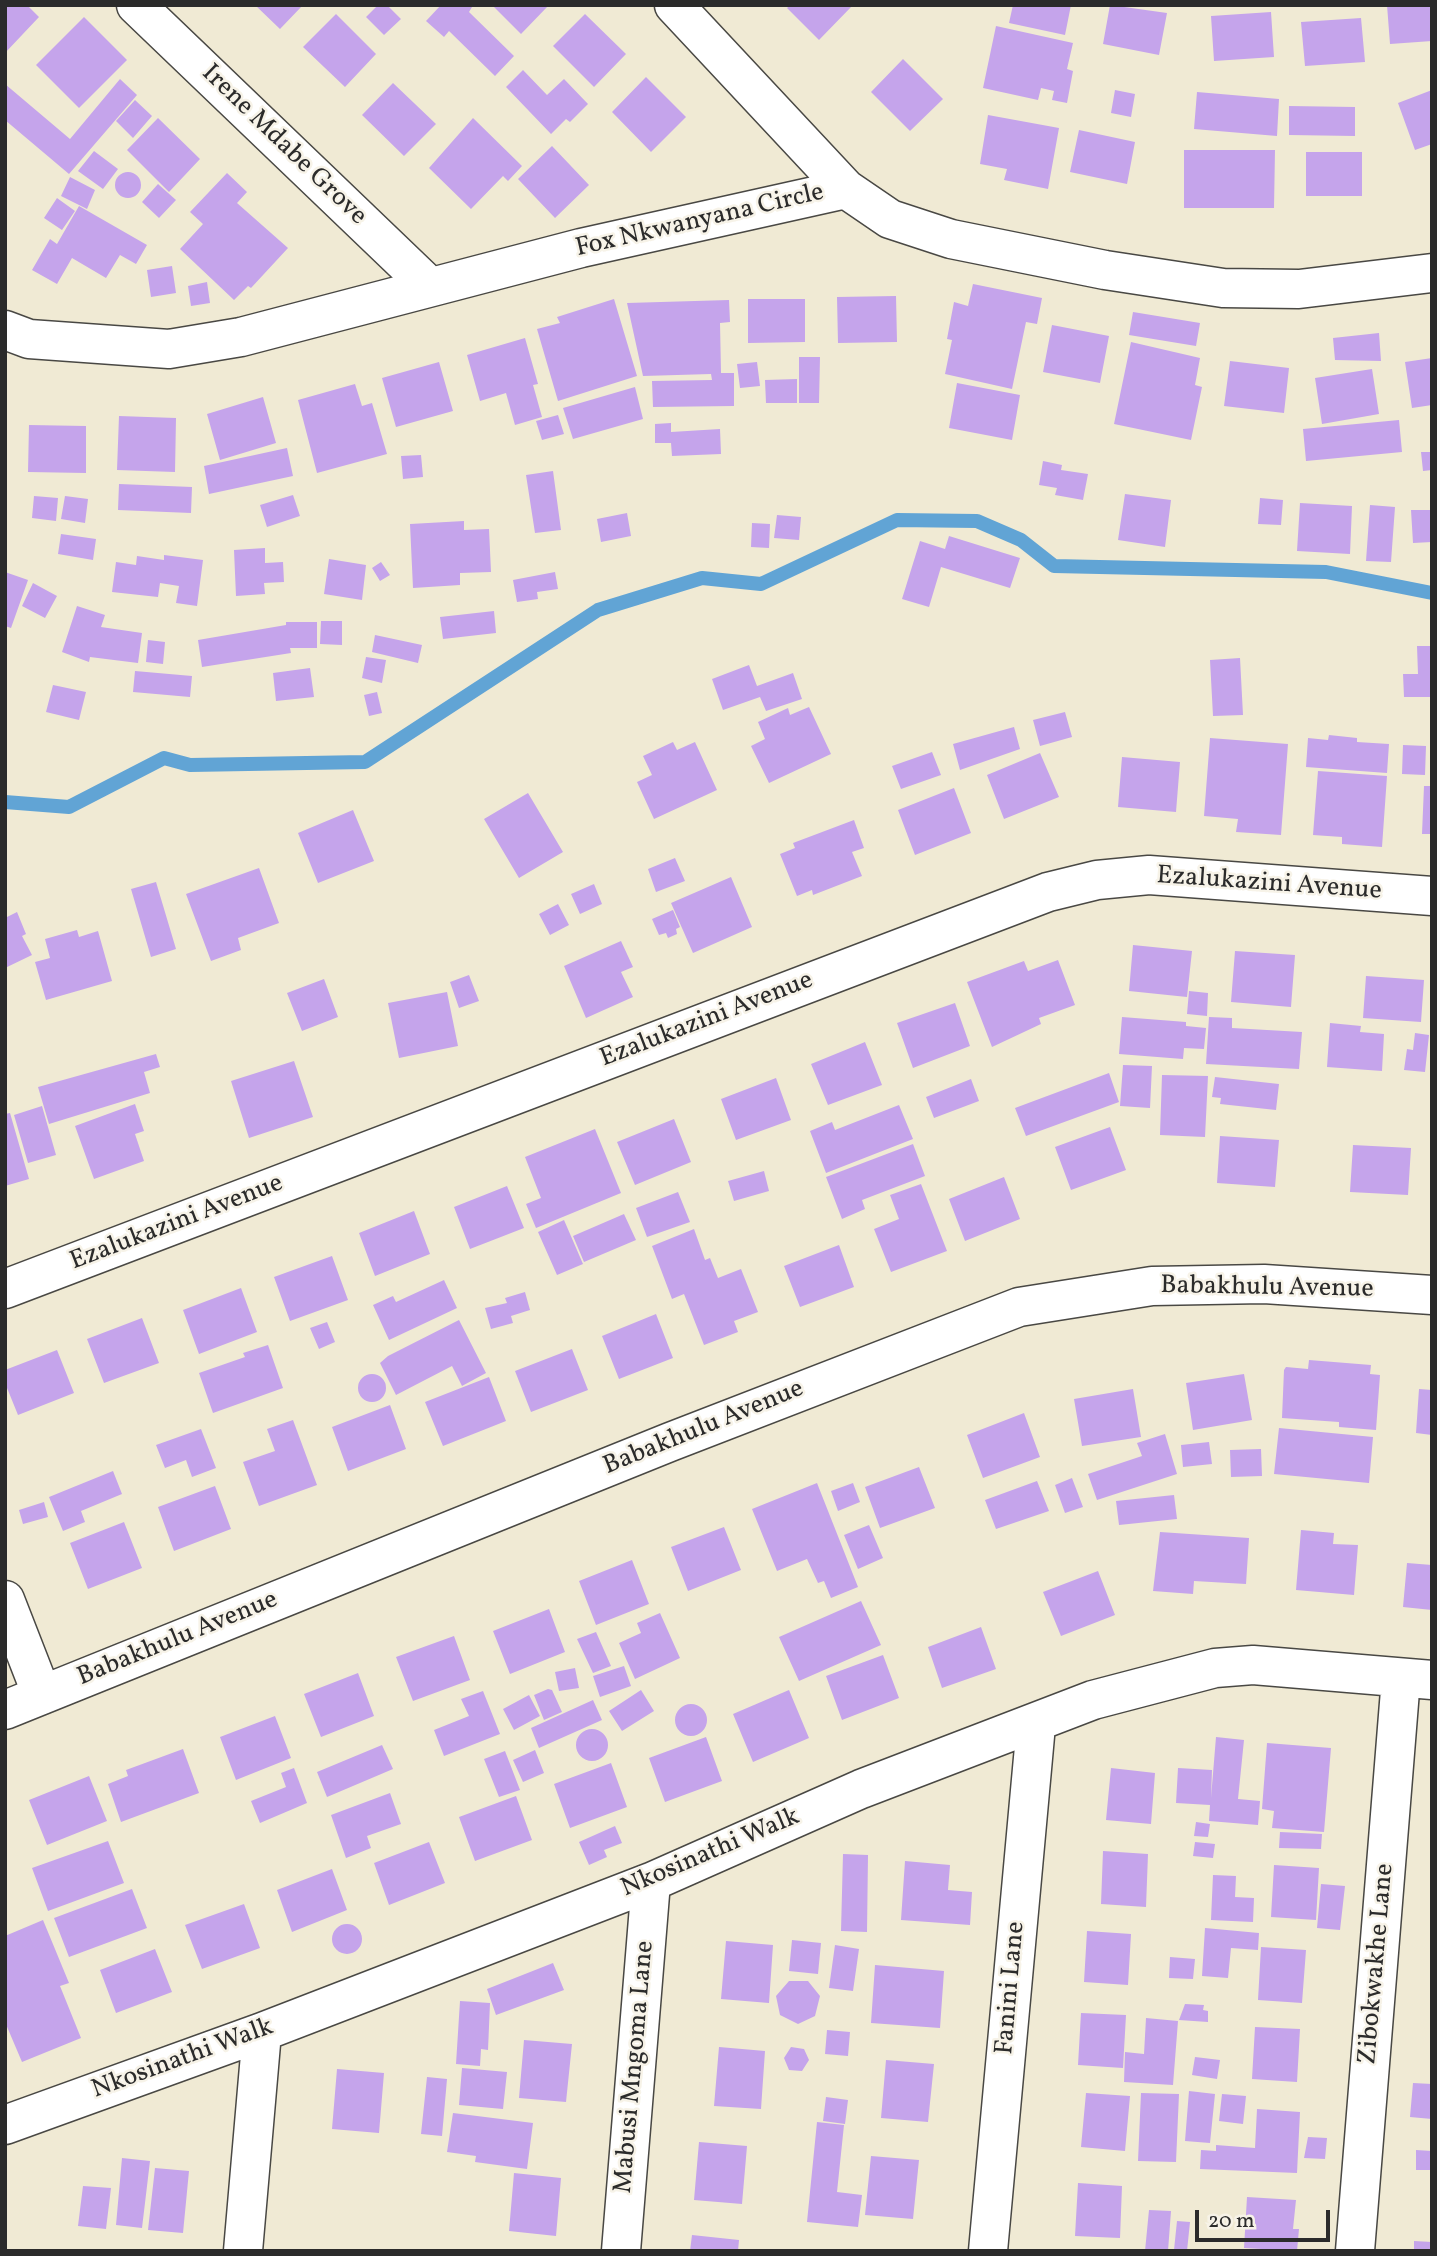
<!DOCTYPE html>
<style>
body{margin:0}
#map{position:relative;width:1437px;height:2256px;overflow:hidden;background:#f0ead4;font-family:Vollkorn,serif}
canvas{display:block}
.frame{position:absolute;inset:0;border:7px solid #2b2b2b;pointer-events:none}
.scale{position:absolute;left:1195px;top:2210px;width:135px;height:32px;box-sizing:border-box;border:4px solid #2b2b2b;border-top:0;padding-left:9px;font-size:21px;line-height:24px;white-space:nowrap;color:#2b2b2b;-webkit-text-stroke:5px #f7f3e8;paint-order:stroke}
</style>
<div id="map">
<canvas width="1437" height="2256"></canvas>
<div class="frame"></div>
<div class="scale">20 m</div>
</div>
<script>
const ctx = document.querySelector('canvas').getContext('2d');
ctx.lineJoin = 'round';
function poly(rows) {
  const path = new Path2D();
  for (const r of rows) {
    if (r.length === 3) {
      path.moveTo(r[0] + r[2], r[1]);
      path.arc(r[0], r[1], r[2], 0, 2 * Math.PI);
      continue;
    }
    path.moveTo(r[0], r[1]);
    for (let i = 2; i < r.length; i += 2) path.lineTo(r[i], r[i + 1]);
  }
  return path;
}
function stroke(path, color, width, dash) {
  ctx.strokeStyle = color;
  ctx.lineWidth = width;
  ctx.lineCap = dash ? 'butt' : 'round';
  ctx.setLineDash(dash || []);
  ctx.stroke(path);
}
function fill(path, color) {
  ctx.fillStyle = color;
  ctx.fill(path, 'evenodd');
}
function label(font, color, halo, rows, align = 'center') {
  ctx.font = font + ' Vollkorn,serif';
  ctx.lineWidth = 5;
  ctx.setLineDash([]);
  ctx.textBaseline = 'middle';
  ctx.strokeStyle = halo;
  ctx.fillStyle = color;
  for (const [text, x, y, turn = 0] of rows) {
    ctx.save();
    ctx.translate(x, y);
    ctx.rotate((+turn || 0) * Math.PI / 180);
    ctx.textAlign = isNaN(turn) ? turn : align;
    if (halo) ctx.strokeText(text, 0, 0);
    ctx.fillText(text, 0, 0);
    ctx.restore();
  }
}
const stream = poly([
 [5,802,69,807,164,758,190,765,365,762,598,610,702,578,761,584,897,520,977,521,1021,540,1054,566,1326,572,1432,593]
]);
const building = poly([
 [5,5,27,5,39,17,5,53],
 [255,5,303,5,280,29],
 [378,5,387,5,401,19,384,35,366,17],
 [441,5,470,5,472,7,469,12,514,56,495,76,449,31,444,37,426,21],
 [492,5,549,5,521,34],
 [790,5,853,5,819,40,787,8],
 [1013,5,1071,5,1065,35,1009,23],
 [1110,5,1167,13,1159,55,1103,44],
 [1387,5,1432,5,1432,41,1390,44],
 [1271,12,1274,57,1214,61,1211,16],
 [336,14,376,54,345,87,303,47],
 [585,14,626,54,594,87,553,46],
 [84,17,127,60,79,108,36,65],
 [1361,18,1365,62,1305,66,1301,22],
 [996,26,1073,43,1067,69,1073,71,1067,103,1052,100,1054,91,1041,88,1038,100,983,88],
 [903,59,943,99,910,131,871,92],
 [523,70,547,95,564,79,588,104,570,122,566,119,551,134,506,87],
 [646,77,686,117,651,152,612,112],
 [120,79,137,95,69,174,5,120,5,84,70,139],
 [393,83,436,124,404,156,362,115],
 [1115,90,1135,94,1131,117,1111,113],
 [1432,90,1432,144,1415,150,1398,103],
 [1197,92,1279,99,1277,136,1194,129],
 [135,100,152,116,133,138,116,121],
 [1289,106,1355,107,1355,136,1289,135],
 [988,115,1059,128,1048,189,1004,180,1007,169,980,164],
 [158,118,200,159,169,192,127,150],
 [473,118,522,166,508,181,503,176,471,209,429,168],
 [1079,130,1135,142,1127,184,1070,172],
 [552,146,589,185,555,218,518,179],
 [1184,150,1275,150,1274,208,1184,208],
 [94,151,118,169,103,189,78,171],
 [1306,152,1362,152,1362,196,1306,196],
 [128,185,13],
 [227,173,247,192,237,203,288,248,251,288,248,286,234,300,180,249,203,224,190,212],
 [70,177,95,190,87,209,61,196],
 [158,184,176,200,159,218,142,202],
 [57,198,75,211,62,230,44,218],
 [79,206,147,245,136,264,120,255,106,278,72,258,57,284,32,270,50,239,57,244],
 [172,266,176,293,151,297,147,270],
 [207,282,210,303,191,306,188,286],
 [973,284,1042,298,1037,324,1026,322,1012,389,945,374,952,340,947,339,954,302,968,306],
 [896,296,897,342,838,343,837,297],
 [614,299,637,376,558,401,537,329,560,323,557,317],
 [748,299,805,299,805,342,748,343],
 [729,300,730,322,720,323,721,373,734,373,734,406,653,407,652,381,712,380,711,374,643,376,627,303],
 [1133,312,1200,323,1196,346,1129,335],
 [1052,325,1109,336,1100,383,1043,372],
 [1379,333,1381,361,1335,360,1333,338],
 [525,338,538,384,533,385,542,417,515,425,506,393,480,401,467,355],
 [1131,342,1200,358,1195,385,1202,387,1191,440,1114,424],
 [799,357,820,357,819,403,799,403],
 [1432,358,1432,405,1412,408,1405,362],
 [1230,361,1289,368,1284,413,1224,406],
 [439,362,453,411,396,427,382,378],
 [757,362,760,386,740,388,737,364],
 [1372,369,1379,414,1322,424,1315,378],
 [797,379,797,403,766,403,765,380],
 [957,383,1020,395,1012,440,949,428],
 [355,384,362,406,372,403,387,454,317,473,298,400],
 [635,387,643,419,573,439,563,408],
 [263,397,276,443,220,460,207,414],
 [558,415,564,434,542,440,536,421],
 [119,416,176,418,175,472,117,470],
 [1399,420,1402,452,1306,461,1303,429],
 [671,423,671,432,720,429,721,454,672,456,671,443,655,443,655,424],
 [29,425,86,426,86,473,28,472],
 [287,448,293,476,209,494,204,466],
 [1421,452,1432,452,1432,470,1423,471],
 [421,455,423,477,403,479,401,456],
 [1043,461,1062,465,1061,470,1088,474,1083,500,1055,495,1057,488,1039,485],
 [553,471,561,530,535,533,526,475],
 [119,484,192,487,191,513,118,510],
 [1125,494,1171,500,1165,547,1118,540],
 [293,495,300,516,267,527,260,505],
 [34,496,58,498,56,521,32,518],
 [65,496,88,499,85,523,61,519],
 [1260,498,1283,500,1281,525,1258,524],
 [1300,503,1352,506,1350,554,1297,551],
 [1370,505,1395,507,1391,562,1366,561],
 [1411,510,1432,510,1432,542,1413,543],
 [627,513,631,536,601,542,597,519],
 [777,515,801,517,799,540,774,538],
 [464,521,464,530,489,529,491,572,460,573,460,585,413,588,410,524],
 [752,523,770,524,769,548,751,547],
 [61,534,96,539,93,560,58,554],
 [949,536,1020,558,1010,588,941,567,929,607,902,599,920,541,945,549],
 [265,548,265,563,283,562,284,582,264,583,265,594,236,596,234,550],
 [164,555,203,560,197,606,176,603,179,586,160,583,158,597,112,592,116,562,136,565,137,556,164,560],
 [329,559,366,565,362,600,324,594],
 [381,562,390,575,380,581,372,568],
 [5,572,28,580,11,628,5,626],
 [555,572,558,589,537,592,538,599,517,602,513,580],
 [33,583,57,596,45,618,22,606],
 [77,606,105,615,101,627,142,633,138,663,90,657,89,662,62,652],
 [494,611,496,633,443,639,440,617],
 [321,621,342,621,342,645,320,644],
 [286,622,317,622,317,648,290,648,291,653,202,667,198,640,286,625],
 [375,635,422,645,418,663,372,652],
 [148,640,165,642,163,664,146,662],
 [1417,646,1432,646,1432,697,1404,697,1403,674,1418,674],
 [366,657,386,660,382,683,362,678],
 [1240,658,1243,715,1213,716,1210,660],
 [749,665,757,686,793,673,802,699,766,711,760,697,723,710,712,679],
 [310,668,314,697,276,701,273,673],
 [135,671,192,676,190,697,133,692],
 [53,685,86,692,79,720,46,712],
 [377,692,382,713,369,716,364,695],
 [809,707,831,754,769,783,751,746,765,739,758,722,788,708,790,715],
 [1065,712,1072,737,1040,746,1033,720],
 [1014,727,1020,749,960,770,953,744],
 [1329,735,1357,738,1357,742,1389,744,1387,773,1306,767,1308,738,1328,740],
 [1210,738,1288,744,1281,835,1236,832,1238,819,1204,816],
 [673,742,677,750,695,742,717,790,654,819,637,782,652,775,643,756],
 [1403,745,1426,746,1425,775,1402,774],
 [932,752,941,775,901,789,892,766],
 [1040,753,1059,797,1004,819,987,775],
 [1122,757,1180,762,1176,812,1118,807],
 [1318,771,1387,776,1382,847,1342,844,1342,837,1313,835],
 [1424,786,1432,786,1432,834,1422,834],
 [954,788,971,833,915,855,898,810],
 [528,793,563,852,519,878,484,819],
 [353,810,374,861,318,883,298,833],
 [854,820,864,848,852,852,862,876,813,895,812,890,797,896,780,854,795,848,793,843],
 [675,858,685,881,656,892,648,869],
 [259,868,279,923,238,938,241,950,211,961,186,894],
 [731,877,752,927,693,953,671,903],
 [156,882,176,949,151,957,131,889],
 [594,884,602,904,580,914,571,894],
 [558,904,569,925,550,935,539,914],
 [673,910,680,927,676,929,677,934,668,938,666,933,659,935,652,919],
 [17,912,26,934,22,936,32,955,5,968,5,918],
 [77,930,79,937,98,931,112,981,46,1000,35,962,50,958,45,939],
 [621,941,633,967,621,972,633,997,586,1018,564,966],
 [1133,945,1192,951,1187,997,1129,991],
 [1235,951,1295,955,1291,1007,1231,1002],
 [1058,960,1075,1005,1039,1018,1041,1024,992,1047,967,982,1024,961,1028,971],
 [469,975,479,1001,459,1008,450,982],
 [1366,976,1424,980,1421,1022,1363,1018],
 [324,979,338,1017,302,1031,287,993],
 [1189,991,1208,993,1207,1016,1187,1014],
 [447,992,458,1046,399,1058,388,1003],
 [955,1003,970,1046,913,1068,897,1023],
 [1122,1017,1186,1022,1186,1026,1206,1028,1204,1049,1184,1048,1183,1059,1119,1054],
 [1209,1017,1232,1018,1232,1028,1302,1032,1299,1069,1206,1064],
 [1330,1023,1361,1026,1360,1032,1384,1034,1382,1071,1327,1067],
 [1415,1033,1429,1035,1425,1072,1404,1070,1407,1049,1413,1050],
 [865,1042,882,1085,828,1105,811,1064],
 [156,1054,160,1067,144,1072,150,1093,49,1124,38,1087],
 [294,1061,313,1117,249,1138,231,1081],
 [1123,1065,1152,1066,1150,1108,1120,1106],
 [1109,1073,1119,1102,1026,1136,1015,1108],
 [1162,1075,1208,1076,1205,1137,1160,1135],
 [1215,1077,1279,1084,1276,1110,1220,1104,1221,1098,1212,1097],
 [776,1078,791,1120,736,1140,721,1099],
 [971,1079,979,1101,934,1118,926,1097],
 [135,1104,144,1131,135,1134,144,1161,94,1179,75,1126],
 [899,1105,913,1139,826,1173,810,1131,832,1122,835,1130],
 [42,1106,56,1155,28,1163,14,1115],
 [10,1113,29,1179,5,1186,5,1114],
 [674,1119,691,1162,635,1185,617,1142],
 [1110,1127,1126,1170,1071,1190,1055,1147],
 [595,1129,621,1193,536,1228,526,1204,541,1198,525,1157],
 [1220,1136,1279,1140,1275,1187,1217,1183],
 [913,1144,925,1176,862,1200,865,1209,842,1219,826,1177],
 [1353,1145,1411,1148,1408,1195,1350,1192],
 [764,1171,769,1191,734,1201,728,1181],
 [1004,1177,1020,1219,965,1241,949,1199],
 [921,1184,947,1251,891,1272,874,1229,899,1219,890,1195],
 [507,1186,524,1228,470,1249,454,1207],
 [678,1192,690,1222,647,1237,636,1208],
 [414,1211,430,1254,375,1276,359,1233],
 [624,1214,636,1240,584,1262,573,1236],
 [564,1220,583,1264,557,1275,538,1232],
 [694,1229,705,1260,710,1258,718,1278,741,1269,758,1312,734,1321,738,1332,704,1345,684,1294,672,1299,652,1246],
 [839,1245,854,1287,800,1307,784,1266],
 [332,1256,348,1300,290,1321,274,1277],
 [444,1280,457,1308,389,1340,373,1305,393,1296,396,1302],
 [241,1288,257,1332,199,1354,183,1310],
 [525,1292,530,1310,511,1316,513,1323,491,1329,485,1308,507,1303,505,1298],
 [656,1314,673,1358,619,1379,602,1336],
 [142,1318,159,1363,104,1383,87,1339],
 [459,1320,486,1373,462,1386,452,1366,396,1395,380,1363,388,1356],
 [327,1322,335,1342,319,1349,310,1328],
 [268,1345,283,1388,213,1413,199,1373,245,1357,243,1353],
 [572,1349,588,1390,531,1412,515,1371],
 [57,1350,74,1393,18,1415,5,1383,5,1370],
 [1309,1360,1371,1365,1370,1374,1380,1375,1376,1430,1339,1427,1339,1422,1282,1418,1284,1370,1286,1367,1308,1369],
 [1244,1374,1252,1420,1193,1430,1186,1383],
 [372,1388,14],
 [489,1377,506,1421,443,1446,425,1402],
 [1133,1389,1141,1437,1082,1446,1074,1399],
 [1419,1389,1432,1390,1432,1435,1416,1433],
 [390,1405,406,1449,348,1471,332,1427],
 [1024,1413,1040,1457,983,1478,967,1435],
 [293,1420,317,1485,259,1506,243,1462,275,1451,267,1429],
 [1279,1428,1373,1437,1369,1483,1274,1474],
 [201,1429,216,1468,192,1477,186,1460,165,1468,156,1445],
 [1165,1434,1177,1474,1097,1500,1088,1474,1142,1456,1137,1443],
 [1209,1442,1212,1464,1183,1467,1181,1445],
 [1261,1449,1262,1476,1231,1477,1230,1450],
 [919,1467,935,1508,880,1528,865,1487],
 [113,1471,122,1494,81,1511,85,1522,63,1531,49,1497],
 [1072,1478,1083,1507,1065,1513,1055,1485],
 [1037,1481,1049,1511,996,1529,985,1500],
 [817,1483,858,1587,831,1598,824,1581,818,1583,807,1559,777,1571,752,1509],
 [853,1483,860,1502,838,1511,831,1491],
 [215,1486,231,1529,174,1551,158,1507],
 [1174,1495,1177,1519,1119,1525,1116,1501],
 [44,1502,48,1517,23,1524,19,1510],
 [124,1522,142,1568,88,1589,70,1543],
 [869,1525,883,1558,858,1569,844,1535],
 [724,1527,741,1570,688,1591,671,1547],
 [1301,1530,1334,1533,1333,1544,1358,1545,1354,1595,1296,1590],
 [1160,1532,1249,1538,1246,1584,1194,1581,1193,1594,1153,1591],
 [632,1560,649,1604,596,1625,579,1581],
 [1407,1563,1432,1565,1432,1610,1403,1607],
 [1098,1571,1115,1615,1061,1636,1043,1592],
 [861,1601,881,1645,799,1681,779,1637],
 [549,1609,565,1652,510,1674,493,1631],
 [660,1613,680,1658,635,1679,619,1643,641,1633,637,1623],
 [981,1627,996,1669,942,1688,928,1647],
 [596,1632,611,1666,593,1673,577,1639],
 [454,1636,470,1680,413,1701,396,1657],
 [883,1655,899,1698,842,1720,826,1676],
 [624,1666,631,1686,600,1697,593,1676],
 [575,1668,579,1688,559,1691,555,1672],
 [358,1673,374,1716,321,1737,304,1694],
 [548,1689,552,1690,562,1712,544,1720,534,1695],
 [641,1690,654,1711,622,1731,609,1711],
 [789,1690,809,1738,753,1762,733,1714],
 [483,1691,500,1734,444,1756,434,1730,469,1716,461,1699],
 [529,1695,540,1716,514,1730,503,1709],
 [593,1700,602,1720,539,1748,531,1728],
 [691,1720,16],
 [275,1716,291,1758,236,1780,220,1737],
 [592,1745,16],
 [706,1737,722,1781,665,1802,649,1758],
 [1216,1737,1244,1740,1238,1799,1260,1801,1258,1825,1209,1821,1210,1805,1176,1803,1178,1768,1212,1770,1211,1798],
 [1267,1743,1331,1748,1324,1832,1272,1828,1274,1811,1262,1809],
 [382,1745,393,1769,327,1797,317,1772],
 [183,1749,199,1793,121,1822,108,1784,128,1776,126,1770],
 [535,1750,544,1773,523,1782,513,1760],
 [505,1751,520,1790,499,1797,484,1759],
 [611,1763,627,1807,570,1828,554,1784],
 [294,1768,307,1803,260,1823,251,1801,286,1787,281,1773],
 [1111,1768,1155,1773,1151,1824,1106,1820],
 [89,1776,107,1821,47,1845,29,1800],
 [390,1793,401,1824,367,1836,371,1848,346,1858,331,1815],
 [516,1796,532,1840,475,1861,459,1817],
 [1196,1822,1210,1824,1208,1837,1194,1836],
 [615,1826,622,1843,604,1850,607,1857,589,1865,579,1842],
 [1280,1832,1322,1834,1321,1849,1279,1848],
 [108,1841,124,1883,48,1911,32,1868],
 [429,1842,445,1883,389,1905,374,1863],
 [1195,1842,1215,1844,1213,1858,1193,1856],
 [1103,1851,1148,1854,1146,1907,1101,1904],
 [843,1854,868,1855,867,1932,841,1931],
 [905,1861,950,1865,948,1890,972,1892,970,1925,901,1920],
 [1274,1865,1319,1868,1316,1920,1271,1917],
 [332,1869,347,1910,292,1932,277,1890],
 [1213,1875,1236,1876,1235,1897,1254,1898,1253,1922,1211,1920],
 [1321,1884,1345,1886,1340,1930,1317,1928],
 [132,1889,147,1928,69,1957,54,1918],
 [244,1904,260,1948,202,1969,185,1925],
 [43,1920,69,1983,60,1986,81,2038,22,2062,5,2022,5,1936],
 [347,1939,15],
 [1205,1928,1259,1933,1258,1950,1231,1948,1228,1978,1202,1976],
 [1087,1931,1131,1934,1128,1985,1084,1982],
 [792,1940,821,1943,818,1974,789,1971],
 [726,1941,773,1945,769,2003,721,1999],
 [835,1945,859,1949,853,1991,829,1988],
 [1261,1947,1306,1950,1302,2003,1258,2000],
 [155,1949,172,1992,116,2013,100,1970],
 [1170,1957,1195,1959,1193,1979,1169,1978],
 [553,1963,564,1990,496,2015,487,1989],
 [875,1965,944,1971,940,2028,871,2023],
 [789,1981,808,1981,820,1996,815,2016,798,2024,780,2015,776,1996],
 [460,2001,490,2003,488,2050,481,2049,480,2066,456,2064],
 [1185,2004,1204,2005,1203,2010,1208,2011,1208,2022,1179,2020],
 [1081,2013,1126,2015,1123,2068,1078,2065],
 [1146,2018,1178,2021,1173,2085,1124,2082,1125,2052,1144,2054],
 [1255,2027,1300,2029,1297,2082,1252,2079],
 [827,2030,850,2032,848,2056,825,2054],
 [524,2040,572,2044,566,2102,519,2098],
 [719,2047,765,2051,761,2109,714,2106],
 [791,2047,804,2049,809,2060,802,2071,789,2070,784,2058],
 [1195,2057,1220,2060,1217,2079,1192,2075],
 [886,2060,934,2064,928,2122,881,2118],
 [462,2068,507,2072,503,2109,459,2105],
 [337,2069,384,2073,379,2133,332,2129],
 [427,2077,447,2079,442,2136,421,2134],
 [1413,2083,1432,2084,1432,2119,1410,2117],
 [1189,2091,1215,2094,1210,2143,1185,2141],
 [1086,2093,1130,2096,1125,2151,1081,2147],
 [1141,2093,1179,2094,1176,2162,1138,2161],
 [1222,2094,1246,2096,1243,2124,1219,2121],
 [826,2097,848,2100,845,2124,823,2121],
 [1257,2109,1300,2112,1297,2173,1200,2169,1201,2150,1216,2151,1216,2145,1255,2148],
 [453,2113,533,2123,527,2169,475,2162,476,2156,447,2152],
 [817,2122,844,2125,837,2192,862,2195,858,2227,807,2222],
 [1308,2137,1327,2138,1325,2159,1304,2158],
 [699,2142,747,2146,742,2204,694,2200],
 [1416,2150,1432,2151,1432,2170,1416,2170],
 [871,2156,919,2160,913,2219,865,2215],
 [122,2158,150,2161,142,2228,116,2225],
 [155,2168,189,2171,183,2233,148,2230],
 [514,2173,561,2178,556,2236,509,2231],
 [1078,2183,1122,2186,1120,2238,1075,2236],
 [83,2186,111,2188,106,2229,78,2226],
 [1247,2197,1296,2200,1293,2229,1299,2229,1297,2251,1244,2248],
 [1149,2210,1171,2211,1168,2251,1145,2251],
 [1177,2221,1190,2222,1187,2251,1174,2250],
 [692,2235,739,2240,738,2251,690,2251],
 [1414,2241,1432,2242,1432,2251,1414,2251]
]);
const minor = poly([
 [136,5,429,286],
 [674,5,846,189],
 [5,330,29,339,169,349,241,337,581,248,846,189,890,219,951,239,1105,270,1223,288,1299,289,1432,273],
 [5,1289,1048,892,1097,880,1149,875,1432,896],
 [5,1600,42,1695],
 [5,1710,670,1442,1019,1307,1152,1286,1264,1284,1432,1295],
 [5,2125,262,2032,651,1882,861,1789,1093,1700,1215,1668,1253,1665,1432,1680],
 [243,2251,262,2032],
 [621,2251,651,1882],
 [988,2251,1036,1725],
 [1355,2251,1401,1678]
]);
const streetNames = [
 ["Irene Mdabe Grove",283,146,44],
 ["Fox Nkwanyana Circle",700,222,-13],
 ["Ezalukazini Avenue",1269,885,4],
 ["Ezalukazini Avenue",707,1021,-21],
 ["Ezalukazini Avenue",177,1224,-21],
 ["Babakhulu Avenue",1267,1289,1],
 ["Babakhulu Avenue",704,1429,-22],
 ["Babakhulu Avenue",178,1640,-22],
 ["Nkosinathi Walk",711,1854,-23],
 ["Zibokwakhe Lane",1378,1964,-85],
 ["Fanini Lane",1012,1988,-85],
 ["Nkosinathi Walk",183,2060,-20],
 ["Mabusi Mngoma Lane",636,2067,-85]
];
stroke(stream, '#61a4d5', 14);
fill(building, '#c5a4eb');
stroke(minor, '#494844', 41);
stroke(minor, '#fff', 38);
label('26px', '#2b2b2b', '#f7f3e8', streetNames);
</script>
